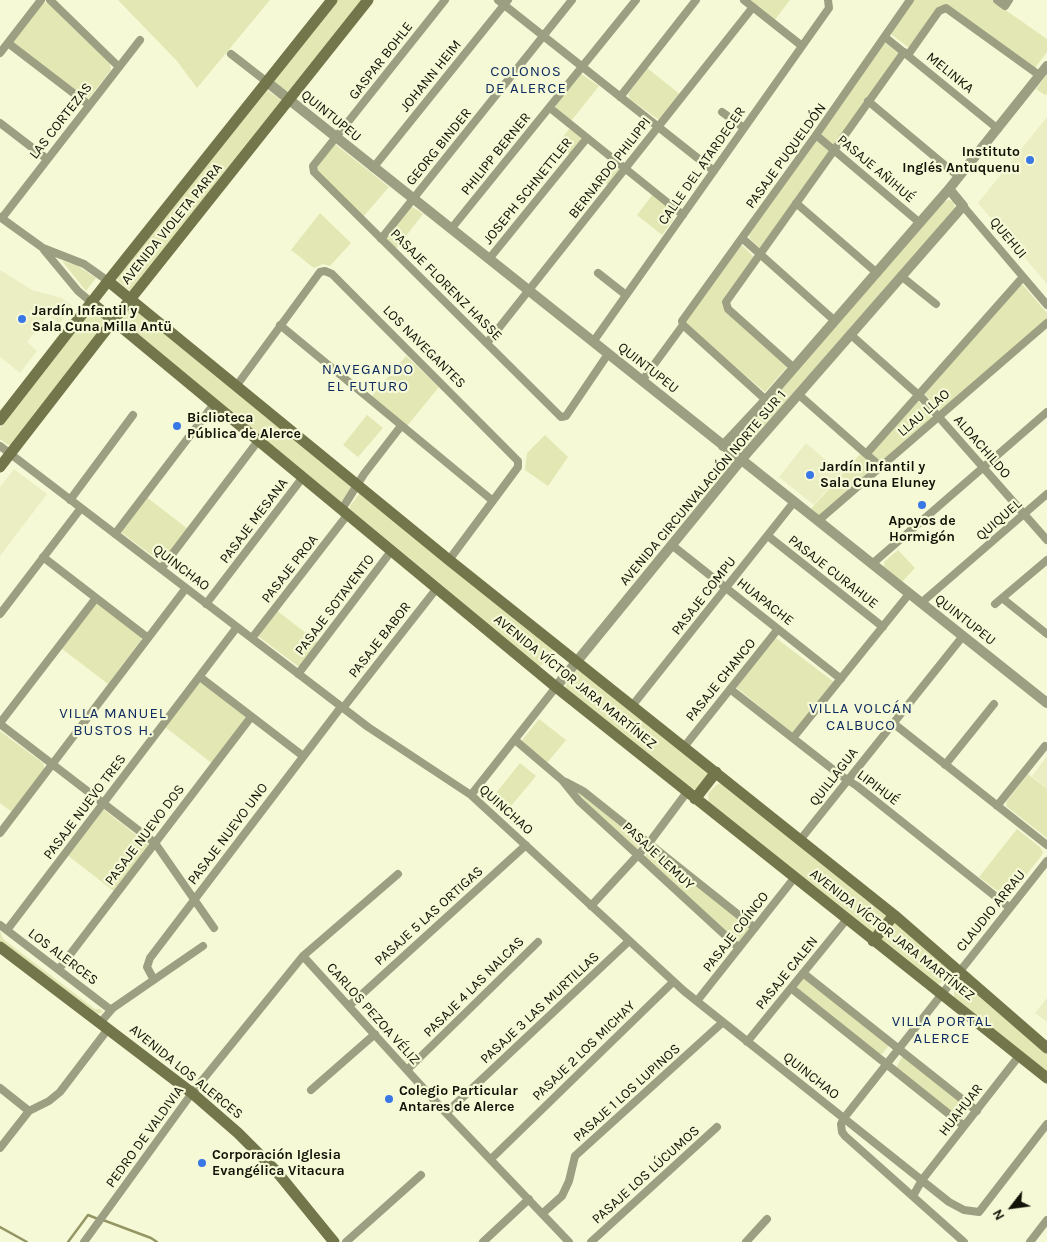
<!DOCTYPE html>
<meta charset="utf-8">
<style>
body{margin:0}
#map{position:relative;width:1047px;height:1242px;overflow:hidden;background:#f6f9d6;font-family:Karla,sans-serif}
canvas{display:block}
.north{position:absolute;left:987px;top:1182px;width:50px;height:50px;-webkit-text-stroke:4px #f6f9d6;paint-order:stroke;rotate:240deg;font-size:14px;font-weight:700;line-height:20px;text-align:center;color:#121207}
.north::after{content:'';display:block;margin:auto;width:18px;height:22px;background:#121207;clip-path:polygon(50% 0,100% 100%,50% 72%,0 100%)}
</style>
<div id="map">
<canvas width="1047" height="1242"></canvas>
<div class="north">N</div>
</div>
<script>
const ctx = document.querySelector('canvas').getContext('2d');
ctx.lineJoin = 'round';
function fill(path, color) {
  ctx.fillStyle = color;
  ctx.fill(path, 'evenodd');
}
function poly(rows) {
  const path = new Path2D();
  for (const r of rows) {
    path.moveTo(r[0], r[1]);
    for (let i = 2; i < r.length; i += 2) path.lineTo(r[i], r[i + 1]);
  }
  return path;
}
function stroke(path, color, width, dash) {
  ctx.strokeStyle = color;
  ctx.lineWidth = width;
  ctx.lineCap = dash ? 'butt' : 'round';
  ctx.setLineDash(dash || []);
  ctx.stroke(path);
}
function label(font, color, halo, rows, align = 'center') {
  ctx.font = font + ' Karla,sans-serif';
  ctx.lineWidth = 4.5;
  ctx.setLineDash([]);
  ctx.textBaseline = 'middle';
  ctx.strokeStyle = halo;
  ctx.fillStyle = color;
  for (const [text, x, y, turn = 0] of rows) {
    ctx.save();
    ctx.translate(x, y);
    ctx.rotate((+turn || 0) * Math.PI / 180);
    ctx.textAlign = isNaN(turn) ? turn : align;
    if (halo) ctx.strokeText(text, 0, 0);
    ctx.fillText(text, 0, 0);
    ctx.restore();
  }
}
const built = poly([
 [1047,117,1047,284,978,203],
 [0,270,32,290,62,298,73,306,59,324,48,315,27,342,37,351,20,373,0,357],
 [806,443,841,473,814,505,779,477],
 [14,469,47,494,0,556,0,487],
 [1047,756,1047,789,1032,776],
 [1047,998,1047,1022,1035,1013]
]);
const green = poly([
 [118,0,270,0,197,88,177,61],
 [337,0,362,0,289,92,284,90,274,81],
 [748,0,790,0,774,21],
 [913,0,991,0,1047,39,1047,52,1035,68,949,6,908,47,892,35,891,33],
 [43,3,48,3,110,63,111,70,88,99,14,43,14,40],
 [885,42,899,54,834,145,831,145,822,137,822,131],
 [647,68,681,95,659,120,630,99,628,94],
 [581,74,599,86,571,121,556,109,556,104],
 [1047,75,1047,94,1045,95,1036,89],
 [267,90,282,101,131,290,129,290,118,281,117,278],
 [571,127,580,135,581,142,571,155,557,144],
 [815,140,817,140,831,151,760,248,750,239,748,233],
 [335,144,389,187,363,217,316,171,316,166],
 [611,161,619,167,620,172,609,186,598,176],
 [653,194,674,210,673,220,662,235,637,215],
 [948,200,953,201,955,208,742,451,738,451,734,448,736,440,944,202],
 [413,207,423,214,396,249,387,240,387,237,410,208],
 [320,213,351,243,330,266,323,264,314,268,291,250],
 [741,246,743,246,754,257,724,300,787,367,765,392,686,325,685,321],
 [62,261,76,265,96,278,86,291],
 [1019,285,1023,285,1047,313,1047,320,941,411,940,410,925,394],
 [132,306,351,487,344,501,341,502,121,321],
 [91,311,106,321,90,343,11,445,8,445,0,439,0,428],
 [406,356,439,387,407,426,371,397],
 [915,402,919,402,932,418,882,463,871,453],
 [367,415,383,428,358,457,343,445],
 [545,435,568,457,548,486,525,470,527,453],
 [861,453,876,468,820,516,811,509],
 [360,493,553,650,543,664,540,666,534,664,442,585,350,509,350,506],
 [145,496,188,529,161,562,122,533,121,531],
 [898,550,915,568,902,582,884,567,884,562],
 [97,603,99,604,141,637,141,640,108,684,61,648],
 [276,610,319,643,299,667,258,636],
 [776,638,834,682,793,732,791,732,737,688,737,685],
 [578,669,706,771,708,774,698,790,690,788,565,688,567,682],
 [200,683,203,683,247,718,213,764,165,727,197,684],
 [539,719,566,740,547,763,522,741,523,739],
 [0,731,43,763,44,766,44,770,12,812,0,803],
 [520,763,536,776,511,806,496,793],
 [1028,774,1047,789,1047,838,1006,806,1007,801],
 [721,783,889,917,945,967,948,973,947,978,939,984,936,983,709,804,708,794,716,785],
 [573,787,642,843,637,849,578,797],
 [103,809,149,845,115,892,67,855],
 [1017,829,1040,847,1043,852,1042,855,1012,893,1003,895,979,877],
 [650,849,749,927,750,929,739,943,645,857,646,854],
 [0,931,3,939,95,1009,100,1009,103,1012,99,1014,96,1013,0,941],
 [802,979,806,979,887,1043,888,1047,882,1054,878,1054,797,988,796,986],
 [960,985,966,985,1047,1054,1047,1073,954,999,954,991],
 [902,1057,904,1057,969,1109,963,1119,961,1119,896,1068]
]);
const stream = poly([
 [103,1220,151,1238,157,1242],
 [0,1227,27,1242],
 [68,1242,88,1215,98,1219]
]);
const minor = poly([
 [50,0,119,67],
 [445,0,313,166,314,172,561,417,566,416,608,354],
 [498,0,714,171],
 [744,0,802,46],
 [997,0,1005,6,1009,0],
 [885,37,998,129],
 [8,43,89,105],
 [0,53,41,0],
 [231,54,267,82],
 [908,55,939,11,946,8,1039,75],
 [620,97,696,0],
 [868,101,959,177],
 [550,108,683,215],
 [722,112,744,128],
 [0,123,47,159],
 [816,135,920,223],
 [373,168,508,0],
 [796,203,877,273],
 [963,206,1047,305],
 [0,217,43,248,84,264,108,281],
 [2,218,140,40],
 [451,229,636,0],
 [742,238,835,321],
 [381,239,572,0],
 [44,250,78,291,91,302],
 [489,259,587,138],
 [598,273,626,295],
 [901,276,936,304],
 [280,325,493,501],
 [683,325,766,400],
 [850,334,923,399,1047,540],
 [593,342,829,8,828,0],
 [487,343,753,7],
 [794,368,728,309,726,302,904,52],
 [642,381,683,325,682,321,816,135,910,0],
 [237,385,320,272,325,271,332,274,518,461,518,467,449,560],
 [798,394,881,467],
 [0,446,368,727,471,795,684,991,949,1202,964,1210,979,1212,1047,1124],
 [867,453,1023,277],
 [70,500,133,415],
 [342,509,364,474,401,426],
 [818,521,1047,323],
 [115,534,214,404],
 [768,536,883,627],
 [673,546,841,679],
 [43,557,148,638],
 [872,564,1047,412],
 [161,569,258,441],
 [1002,598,1047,634],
 [921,603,1047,494],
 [206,604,303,477],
 [995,604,1047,560],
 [0,614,81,508],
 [252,638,348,514],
 [298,674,392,550],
 [200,677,303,756],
 [730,689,840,775,857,786,1010,908],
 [632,706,794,502],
 [343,708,437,588],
 [0,723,96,598],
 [893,723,1047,845],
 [0,724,155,843,214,928],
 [793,738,909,594],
 [515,740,562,780,579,801,739,948],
 [684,747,778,629],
 [945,765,994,704],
 [566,782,583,791,755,928],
 [471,795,556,687],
 [997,806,1045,746],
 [0,833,186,588],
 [800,840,963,636],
 [591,906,649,843,687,792],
 [0,925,111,1010],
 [7,930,237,627],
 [303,956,446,1113,569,1242],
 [59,969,251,717],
 [803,973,977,1111],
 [154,980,147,967,150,958,341,707],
 [791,988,964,1126],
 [697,1001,795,877],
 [349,1006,526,845],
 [100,1023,113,1008,203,946],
 [747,1042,847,919],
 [407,1070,538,942],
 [0,1088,29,1111],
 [311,1090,375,1034],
 [446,1113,629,941],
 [0,1148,29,1111,49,1101,60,1092,108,1029],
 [491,1159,673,982],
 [913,1196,922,1180,1019,1056],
 [543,1213,562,1196,569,1181,575,1156,723,1022],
 [84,1242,192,1093,303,956,398,874],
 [346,1242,421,1175],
 [483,1242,529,1199],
 [591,1242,717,1127],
 [746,1242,767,1219],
 [964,1242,845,1136,842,1132,841,1124,844,1118,1047,861],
 [1030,1242,1047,1220]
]);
const tertiary = poly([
 [267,82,1047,703],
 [723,446,766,400,949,189,1047,66],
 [556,687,741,460,963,206,949,189]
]);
const secondary = poly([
 [108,281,449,560,894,915,1047,1048],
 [91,302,556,687,1047,1078],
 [0,420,108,281,332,0],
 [0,467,113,321,368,0],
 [695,799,716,772],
 [873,941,894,915],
 [0,947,192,1093,238,1133,277,1172,334,1242]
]);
const markers = [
 [1030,160,5,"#3877e5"],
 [22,319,5,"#3877e5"],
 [177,426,5,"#3877e5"],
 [810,475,5,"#3877e5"],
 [922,505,5,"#3877e5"],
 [389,1099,5,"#3877e5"],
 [202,1163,5,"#3877e5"]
];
const streetNames = [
 ["GASPAR BOHLE",381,61,-52],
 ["MELINKA",950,73,39],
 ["JOHANN HEIM",431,76,-51],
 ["QUINTUPEU",331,116,39],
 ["LAS CORTEZAS",61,121,-52],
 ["GEORG BINDER",439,147,-51],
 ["PHILIPP BERNER",496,154,-51],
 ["PASAJE PUQUELDÓN",786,156,-54],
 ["CALLE DEL ATARDECER",702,166,-55],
 ["BERNARDO PHILIPPI",610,168,-52],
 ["PASAJE AÑIHUÉ",876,169,40],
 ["JOSEPH SCHNETTLER",528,191,-51],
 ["AVENIDA VIOLETA PARRA",172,224,-51],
 ["QUEHUI",1008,238,50],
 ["PASAJE FLORENZ HASSE",446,285,45],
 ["LOS NAVEGANTES",424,347,45],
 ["QUINTUPEU",648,368,38],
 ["LLAU LLAO",924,413,-41],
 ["ALDACHILDO",982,447,49],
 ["AVENIDA CIRCUNVALACIÓN NORTE SUR 1",703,488,-50],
 ["QUIQUEL",999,520,-41],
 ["PASAJE MESANA",254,521,-53],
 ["QUINCHAO",181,568,37],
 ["PASAJE PROA",290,569,-52],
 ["PASAJE CURAHUE",833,572,38],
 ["PASAJE COMPU",704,596,-52],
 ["HUAPACHE",765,602,38],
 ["PASAJE SOTAVENTO",335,605,-53],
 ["QUINTUPEU",965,620,38],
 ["PASAJE BABOR",380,640,-52],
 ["PASAJE CHANCO",721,680,-51],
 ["AVENIDA VÍCTOR JARA MARTÍNEZ",575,682,39],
 ["QUILLAGUA",834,777,-52],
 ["LIPIHUÉ",878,788,37],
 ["PASAJE NUEVO TRES",85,807,-53],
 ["QUINCHAO",506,810,42],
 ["PASAJE NUEVO UNO",228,834,-53],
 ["PASAJE NUEVO DOS",145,835,-53],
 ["PASAJE LEMUY",658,856,43],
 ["CLAUDIO ARRAU",991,911,-51],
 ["PASAJE 5 LAS ORTIGAS",429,916,-42],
 ["PASAJE COÍNCO",736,932,-52],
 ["AVENIDA VÍCTOR JARA MARTÍNEZ",892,935,38],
 ["LOS ALERCES",63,957,37],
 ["PASAJE CALEN",787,973,-51],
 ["PASAJE 4 LAS NALCAS",474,987,-45],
 ["PASAJE 3 LAS MURTILLAS",540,1008,-43],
 ["CARLOS PEZOA VÉLIZ",373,1014,48],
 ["PASAJE 2 LOS MICHAY",584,1051,-44],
 ["AVENIDA LOS ALERCES",186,1072,39],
 ["QUINCHAO",811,1076,38],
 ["PASAJE 1 LOS LUPINOS",627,1093,-42],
 ["HUAHUAR",961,1110,-52],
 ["PEDRO DE VALDIVIA",145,1137,-54],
 ["PASAJE LOS LÚCUMOS",646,1175,-42]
];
const poiNames = [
 ["Instituto",1020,152,"right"],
 ["Inglés Antuquenu",1020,168,"right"],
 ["Jardín Infantil y",32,311],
 ["Sala Cuna Milla Antü",32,327],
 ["Biclioteca",187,418],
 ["Pública de Alerce",187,434],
 ["Jardín Infantil y",820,467],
 ["Sala Cuna Eluney",820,483],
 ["Apoyos de",922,521,"center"],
 ["Hormigón",922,537,"center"],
 ["Colegio Particular",399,1091],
 ["Antares de Alerce",399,1107],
 ["Corporación Iglesia",212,1155],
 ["Evangélica Vitacura",212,1171]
];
const neighbourhoodNames = [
 ["COLONOS",526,72],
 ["DE ALERCE",526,89],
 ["NAVEGANDO",368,370],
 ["EL FUTURO",368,387],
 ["VILLA VOLCÁN",861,709],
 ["CALBUCO",861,726],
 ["VILLA MANUEL",113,714],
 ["BUSTOS H.",113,731],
 ["VILLA PORTAL",942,1022],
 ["ALERCE",942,1039]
];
fill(built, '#ebeec3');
fill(green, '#e3e7b3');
stroke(stream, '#949663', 2.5);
stroke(minor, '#9d9f82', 8);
stroke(tertiary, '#9d9f82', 10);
stroke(secondary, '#73754b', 11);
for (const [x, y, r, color] of markers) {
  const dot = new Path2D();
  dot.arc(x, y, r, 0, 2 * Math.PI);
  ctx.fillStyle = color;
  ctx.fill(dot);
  stroke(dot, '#f6f9d6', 2);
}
label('14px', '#121207', '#f6f9d6', streetNames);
label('bold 14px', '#121207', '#f6f9d6', poiNames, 'left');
ctx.letterSpacing = '1px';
label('15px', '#0f2d61', '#f6f9d6', neighbourhoodNames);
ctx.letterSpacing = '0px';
</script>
